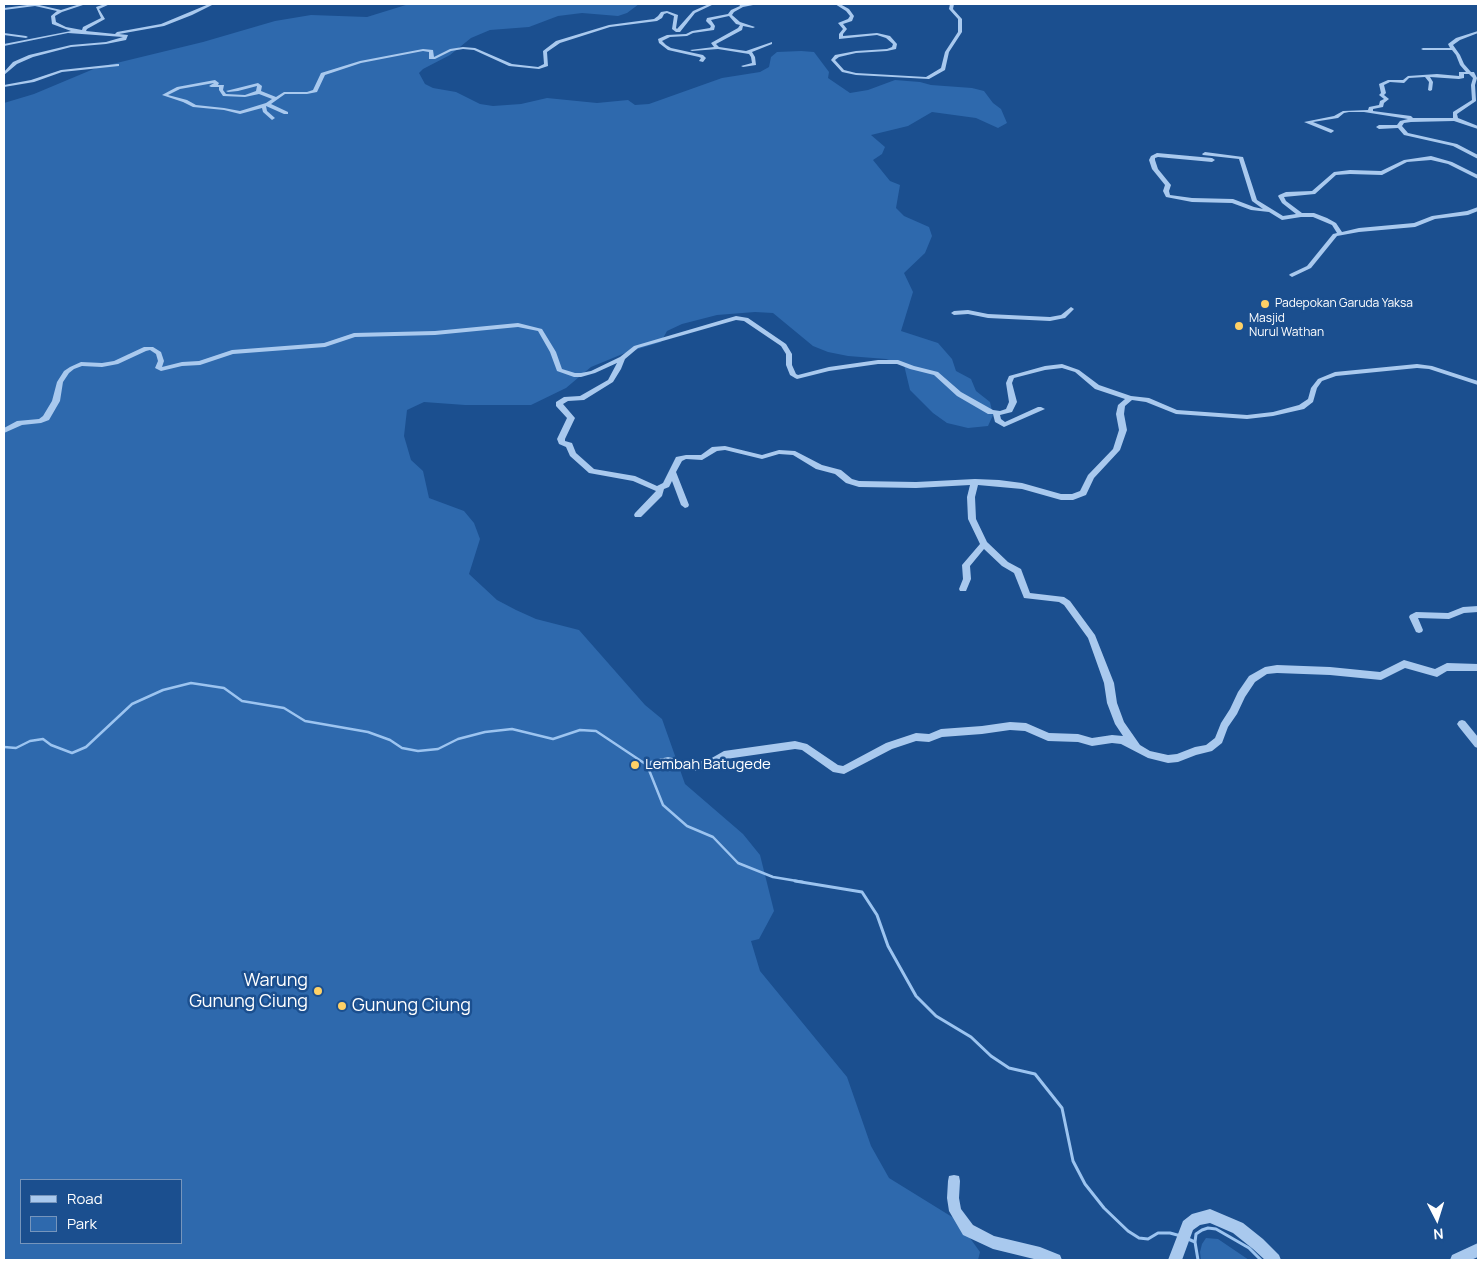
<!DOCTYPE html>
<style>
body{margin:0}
#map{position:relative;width:1482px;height:1264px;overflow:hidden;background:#1b4f8f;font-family:Manrope,sans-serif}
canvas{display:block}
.frame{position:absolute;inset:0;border:5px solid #fff;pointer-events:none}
.legend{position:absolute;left:20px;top:1179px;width:162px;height:65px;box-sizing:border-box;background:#1b4f8f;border:1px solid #7695bc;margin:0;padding:6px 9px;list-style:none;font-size:15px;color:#fff}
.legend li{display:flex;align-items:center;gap:10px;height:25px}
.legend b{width:25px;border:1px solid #7695bc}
.north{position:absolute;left:1412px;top:1194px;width:50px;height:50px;-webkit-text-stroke:4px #1b4f8f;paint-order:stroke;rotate:175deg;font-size:14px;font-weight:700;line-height:20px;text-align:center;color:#fff}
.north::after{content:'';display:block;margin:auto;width:18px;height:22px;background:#fff;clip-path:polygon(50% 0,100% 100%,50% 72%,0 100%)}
</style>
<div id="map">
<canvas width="1482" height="1264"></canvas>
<div class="frame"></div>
<ul class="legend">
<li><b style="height:6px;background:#a9c9ee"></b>Road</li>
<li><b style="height:14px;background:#2e69ad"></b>Park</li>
</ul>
<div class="north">N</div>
</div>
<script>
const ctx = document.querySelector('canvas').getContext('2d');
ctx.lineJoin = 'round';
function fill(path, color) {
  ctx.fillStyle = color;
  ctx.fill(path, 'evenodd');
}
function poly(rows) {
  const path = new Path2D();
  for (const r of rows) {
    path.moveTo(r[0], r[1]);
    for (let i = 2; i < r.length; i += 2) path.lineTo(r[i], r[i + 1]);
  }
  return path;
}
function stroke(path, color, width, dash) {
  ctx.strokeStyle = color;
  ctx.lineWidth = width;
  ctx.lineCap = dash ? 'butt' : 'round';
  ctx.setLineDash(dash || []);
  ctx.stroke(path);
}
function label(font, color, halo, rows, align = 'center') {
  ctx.font = font + ' Manrope,sans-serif';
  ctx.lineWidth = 5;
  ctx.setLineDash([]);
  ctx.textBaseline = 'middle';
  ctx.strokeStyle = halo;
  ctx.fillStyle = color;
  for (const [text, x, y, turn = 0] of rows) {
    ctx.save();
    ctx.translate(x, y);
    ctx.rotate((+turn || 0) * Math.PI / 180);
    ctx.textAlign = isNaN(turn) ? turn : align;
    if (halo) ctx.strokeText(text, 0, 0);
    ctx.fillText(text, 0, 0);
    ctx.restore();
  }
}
const green = poly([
 [409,4,639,4,627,13,618,16,582,13,558,16,529,27,490,30,471,38,450,55,423,69,419,73,425,84,433,88,456,92,480,104,493,106,521,104,547,98,597,103,628,100,635,105,649,104,722,78,760,72,769,67,771,57,777,52,801,51,814,52,829,72,828,78,850,93,868,90,895,80,920,82,931,85,972,88,984,91,993,103,1001,109,1007,123,998,128,976,118,932,112,908,126,871,135,885,147,882,154,873,160,890,181,900,185,896,208,904,216,929,227,932,236,925,253,904,273,913,292,901,331,938,343,952,359,956,371,971,379,976,391,990,402,993,415,988,426,968,428,947,423,933,413,910,390,904,365,886,359,848,356,828,352,813,346,773,313,755,312,717,315,682,324,667,331,661,342,625,353,591,367,566,388,531,405,465,405,424,402,407,410,404,436,411,460,423,471,429,498,464,511,474,523,480,539,469,574,497,600,516,610,536,619,579,630,645,705,662,719,685,784,743,834,760,855,774,911,759,939,751,941,760,971,847,1077,871,1146,889,1178,957,1220,980,1252,978,1260,4,1260,4,103,34,94,96,68,203,42,275,21,311,15,367,17],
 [21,1180,181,1180,181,1243,21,1243],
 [1206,1238,1218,1239,1249,1260,1201,1260,1200,1252,1202,1244]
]);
const streamFar1 = poly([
 [4,747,16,748,30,741,43,739,51,745,72,753,86,747,132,704,163,690,191,683,224,688,242,701,284,708,305,721,368,732,390,740,402,748,418,751,438,749,458,739,485,732,512,729,553,739,580,730,596,731,647,765,663,805,687,826,713,837,738,863,773,877,803,882]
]);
const stream = poly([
 [795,881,862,892,877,915,888,946,916,996,936,1016,971,1037,991,1056,1009,1068,1035,1074,1062,1108,1073,1161,1085,1184,1104,1208,1128,1231,1139,1238,1148,1239,1158,1233,1170,1233,1181,1236],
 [1188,1239,1195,1242,1196,1234,1202,1230,1208,1228,1216,1229,1249,1248,1261,1260],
 [1195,1242,1198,1260]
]);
const minor = poly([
 [35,4,61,10,80,4,86,4,62,12,55,16,56,22,66,27,82,30,83,27,101,18,96,7,105,4,110,4,99,9,105,19,87,29,86,31,115,34,117,32,161,24,209,4,214,4,192,15,164,26,119,34,128,35,126,40,106,44,71,47,33,57,17,64,4,75,4,72,13,62,29,55,71,45,106,42,123,37,68,33,4,46,4,44,71,31,52,24,51,16,57,11,35,6,4,10,4,8,35,4],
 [709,4,714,4,695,13,680,32,676,32,672,29,674,16,667,13,664,14,662,18,657,21,610,27,560,43,547,52,548,66,539,69,509,66,474,50,463,49,451,51,435,59,429,59,429,52,423,51,361,63,325,75,317,92,307,94,285,94,271,104,288,112,288,114,284,114,266,106,267,111,275,118,272,120,263,112,262,108,240,114,224,110,193,107,183,102,162,95,177,87,215,80,219,83,218,85,224,85,223,90,226,94,245,95,256,91,257,86,238,91,228,92,226,91,258,83,262,86,261,91,276,97,284,92,307,92,313,90,321,73,360,61,423,49,433,50,434,57,450,49,463,47,475,48,512,64,538,67,544,64,543,51,556,41,609,25,654,19,658,16,661,12,667,11,678,15,676,28,677,29,693,11,709,4],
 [214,83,209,86,211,87,219,87,219,90,223,96,245,97,259,94,272,99,266,103,240,111,224,108,196,105,187,100,168,95,180,89,214,83],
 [739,4,758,4,743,7,734,12,732,15,740,22,755,27,753,28,743,26,742,30,716,44,719,47,746,51,772,42,772,44,752,52,755,57,756,65,743,67,741,66,752,63,751,57,749,54,718,49,692,51,690,50,714,47,711,43,738,28,740,25,736,24,729,16,711,20,715,26,714,30,693,33,687,36,670,37,662,41,666,45,671,48,703,55,706,58,703,62,699,61,701,58,699,57,668,50,659,43,658,39,667,35,686,34,692,31,710,28,711,26,706,21,707,18,728,14,731,10,740,6,739,4],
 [835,4,840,4,849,9,854,16,852,21,843,24,847,29,843,34,843,36,877,33,890,36,897,44,896,49,887,51,856,53,839,57,835,60,844,70,856,73,926,77,941,68,945,52,958,32,958,19,949,9,950,4,954,4,953,9,962,19,962,32,949,52,945,70,929,79,856,75,842,72,831,60,835,55,856,51,887,49,892,47,893,44,886,38,877,35,839,39,839,34,843,29,838,23,848,19,850,16,846,11,835,4],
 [1478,31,1478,33,1460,40,1453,45,1460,55,1464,64,1471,72,1474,72,1477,78,1475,85,1476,101,1457,114,1458,118,1478,126,1478,129,1454,121,1411,122,1404,123,1402,126,1408,133,1457,144,1478,155,1478,159,1453,146,1404,135,1398,128,1379,129,1376,127,1379,125,1397,125,1400,121,1408,119,1364,112,1349,112,1344,113,1338,118,1313,122,1333,130,1334,131,1331,133,1304,122,1334,116,1343,111,1368,110,1369,107,1379,105,1380,101,1384,99,1379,95,1381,93,1379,84,1388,80,1403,80,1408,76,1437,74,1459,76,1459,72,1466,72,1460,65,1456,55,1452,50,1423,50,1421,49,1423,48,1450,48,1448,44,1456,38,1478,31],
 [1464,74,1469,74,1473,78,1471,85,1472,100,1453,112,1453,118,1413,118,1411,116,1373,111,1373,109,1383,107,1384,103,1389,99,1384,95,1386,93,1384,85,1390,82,1404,83,1409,78,1425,77,1429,82,1428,90,1430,91,1432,90,1433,82,1430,77,1459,79,1464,78,1464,74],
 [4,33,26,36,28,37,26,38,4,35,4,33],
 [117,64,119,64,119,66,62,72,34,82,4,87,4,85,31,80,61,70,117,64],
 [1205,152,1243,157,1257,200,1283,216,1296,214,1282,203,1278,196,1279,195,1286,192,1312,191,1334,172,1350,170,1381,171,1404,160,1431,156,1452,162,1478,175,1478,179,1448,164,1431,160,1407,162,1382,175,1350,174,1336,175,1315,194,1284,197,1286,201,1302,213,1314,213,1327,218,1336,223,1342,232,1359,228,1414,223,1432,216,1467,211,1478,207,1478,211,1468,215,1435,219,1415,227,1359,232,1337,236,1311,268,1292,277,1289,275,1290,274,1307,266,1333,234,1337,233,1332,225,1313,217,1301,217,1282,220,1269,212,1251,210,1232,203,1192,202,1166,197,1163,191,1165,185,1152,169,1149,160,1151,156,1157,153,1212,158,1215,160,1212,162,1158,157,1155,158,1155,160,1158,169,1171,185,1169,191,1170,195,1192,198,1233,199,1254,207,1263,209,1252,201,1239,159,1203,155,1202,154,1205,152],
 [1071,307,1074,309,1065,318,1050,321,988,318,968,314,954,315,951,313,954,311,968,310,988,314,1050,317,1061,315,1071,307],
 [736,316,748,318,786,344,792,354,792,365,796,374,798,375,829,367,878,360,898,360,914,366,938,372,961,392,993,410,1000,411,1006,409,1009,402,1006,383,1009,376,1045,366,1062,364,1079,370,1099,385,1131,396,1149,398,1177,410,1247,415,1273,412,1299,405,1308,399,1311,388,1318,379,1335,372,1417,364,1432,366,1478,381,1478,385,1429,369,1417,368,1336,376,1322,381,1317,388,1313,402,1304,409,1273,416,1247,419,1176,414,1146,402,1132,400,1125,406,1124,414,1127,430,1120,450,1094,478,1086,495,1073,500,1061,500,1022,489,978,485,975,497,976,519,987,542,1008,562,1021,569,1030,593,1064,597,1070,601,1095,635,1114,683,1117,703,1124,722,1140,745,1150,751,1168,755,1177,754,1195,747,1206,745,1215,738,1221,723,1230,709,1238,692,1249,676,1265,667,1277,665,1330,667,1380,672,1404,660,1435,669,1447,663,1478,664,1478,671,1447,671,1437,677,1405,668,1381,680,1330,675,1277,673,1267,674,1255,682,1245,697,1237,714,1228,727,1222,743,1212,751,1196,755,1178,762,1168,763,1148,758,1121,744,1112,743,1092,746,1078,742,1048,741,1025,731,1010,730,982,734,942,737,929,742,916,741,892,749,844,774,833,772,802,750,795,749,726,759,715,766,695,771,668,765,653,768,650,767,648,764,650,761,668,757,695,763,710,759,724,751,795,741,807,744,838,765,843,766,886,743,916,733,929,734,941,729,982,726,1010,722,1026,723,1049,733,1078,734,1092,738,1112,735,1123,736,1115,724,1107,703,1104,683,1088,638,1064,605,1059,602,1024,598,1014,573,1002,566,984,549,970,566,971,579,966,591,960,591,959,589,963,579,962,565,980,544,968,519,967,497,970,485,916,488,859,487,846,483,835,474,816,469,793,455,779,454,762,459,725,450,717,451,702,460,686,459,682,461,676,472,689,505,688,507,685,508,681,505,672,481,669,487,664,489,662,496,641,517,635,517,634,515,635,513,656,491,633,481,589,473,570,456,566,447,559,444,557,439,567,418,556,406,556,402,564,397,580,396,608,380,617,363,595,373,581,377,574,377,557,371,550,352,538,331,518,327,435,335,355,337,325,347,233,354,200,365,182,366,161,371,155,368,158,361,156,354,150,350,146,351,118,364,102,367,82,366,74,369,69,373,63,382,60,401,49,420,41,423,22,425,4,433,4,428,17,421,39,419,43,416,52,401,57,382,64,371,70,367,81,362,102,363,114,361,144,347,153,347,161,352,164,361,162,367,182,362,199,361,232,350,324,343,354,333,435,331,518,323,542,329,556,352,562,369,575,373,581,373,591,371,620,357,634,346,736,316],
 [736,320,744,321,781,346,786,354,786,365,790,375,795,378,797,379,829,371,878,364,897,364,910,369,934,375,957,396,988,414,993,414,995,422,1004,427,1045,409,1041,407,1038,407,1005,422,1001,419,1000,415,1012,412,1017,402,1012,383,1014,378,1045,370,1062,368,1075,372,1095,389,1125,399,1118,405,1116,414,1119,430,1113,449,1088,475,1080,491,1072,494,1061,494,1022,483,999,480,975,479,916,482,859,481,852,479,841,470,822,465,795,451,779,450,762,455,725,446,712,447,701,455,686,455,676,457,663,483,657,486,635,476,594,469,576,453,572,443,565,441,565,439,575,418,563,404,568,401,584,400,613,382,621,369,625,359,638,348,736,320],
 [1478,606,1478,612,1464,613,1449,619,1418,618,1423,630,1422,632,1419,633,1416,632,1409,617,1410,615,1416,612,1448,613,1463,607,1478,606],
 [1462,720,1465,721,1478,737,1478,748,1475,747,1459,727,1457,724,1459,721,1462,720],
 [954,1175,959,1176,960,1181,959,1198,961,1209,973,1225,994,1236,1040,1247,1060,1255,1062,1260,1038,1260,993,1249,963,1235,949,1211,947,1198,948,1181,949,1176,954,1175],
 [1210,1209,1243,1223,1263,1239,1279,1255,1281,1260,1265,1260,1253,1249,1233,1233,1210,1223,1200,1225,1193,1230,1182,1260,1168,1260,1183,1221,1192,1214,1210,1209],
 [1478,1243,1478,1257,1471,1260,1450,1260,1452,1255,1478,1243]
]);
const markers = [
 [1265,304,5,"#ffd166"],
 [1239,326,5,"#ffd166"],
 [635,765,5,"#ffd166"],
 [318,991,5,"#ffd166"],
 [342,1006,5,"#ffd166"]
];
const farPoinames = [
 ["Padepokan Garuda Yaksa",1275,304],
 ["Masjid",1249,319],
 ["Nurul Wathan",1249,333]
];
const poiNames = [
 ["Lembah Batugede",645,765]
];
const nearPoinames = [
 ["Warung",308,981],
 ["Gunung Ciung",308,1002],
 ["Gunung Ciung",352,1006,"left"]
];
fill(green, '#2e69ad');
stroke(streamFar1, '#9cc4f0', 2.5);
stroke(stream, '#9cc4f0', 3);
fill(minor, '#a9c9ee');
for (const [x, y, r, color] of markers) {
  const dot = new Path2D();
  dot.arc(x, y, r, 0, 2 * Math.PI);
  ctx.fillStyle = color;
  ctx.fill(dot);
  stroke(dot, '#1b4f8f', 2);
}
label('12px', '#fff', '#1b4f8f', farPoinames, 'left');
label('15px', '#fff', '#1b4f8f', poiNames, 'left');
label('18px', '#fff', '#1b4f8f', nearPoinames, 'right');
</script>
